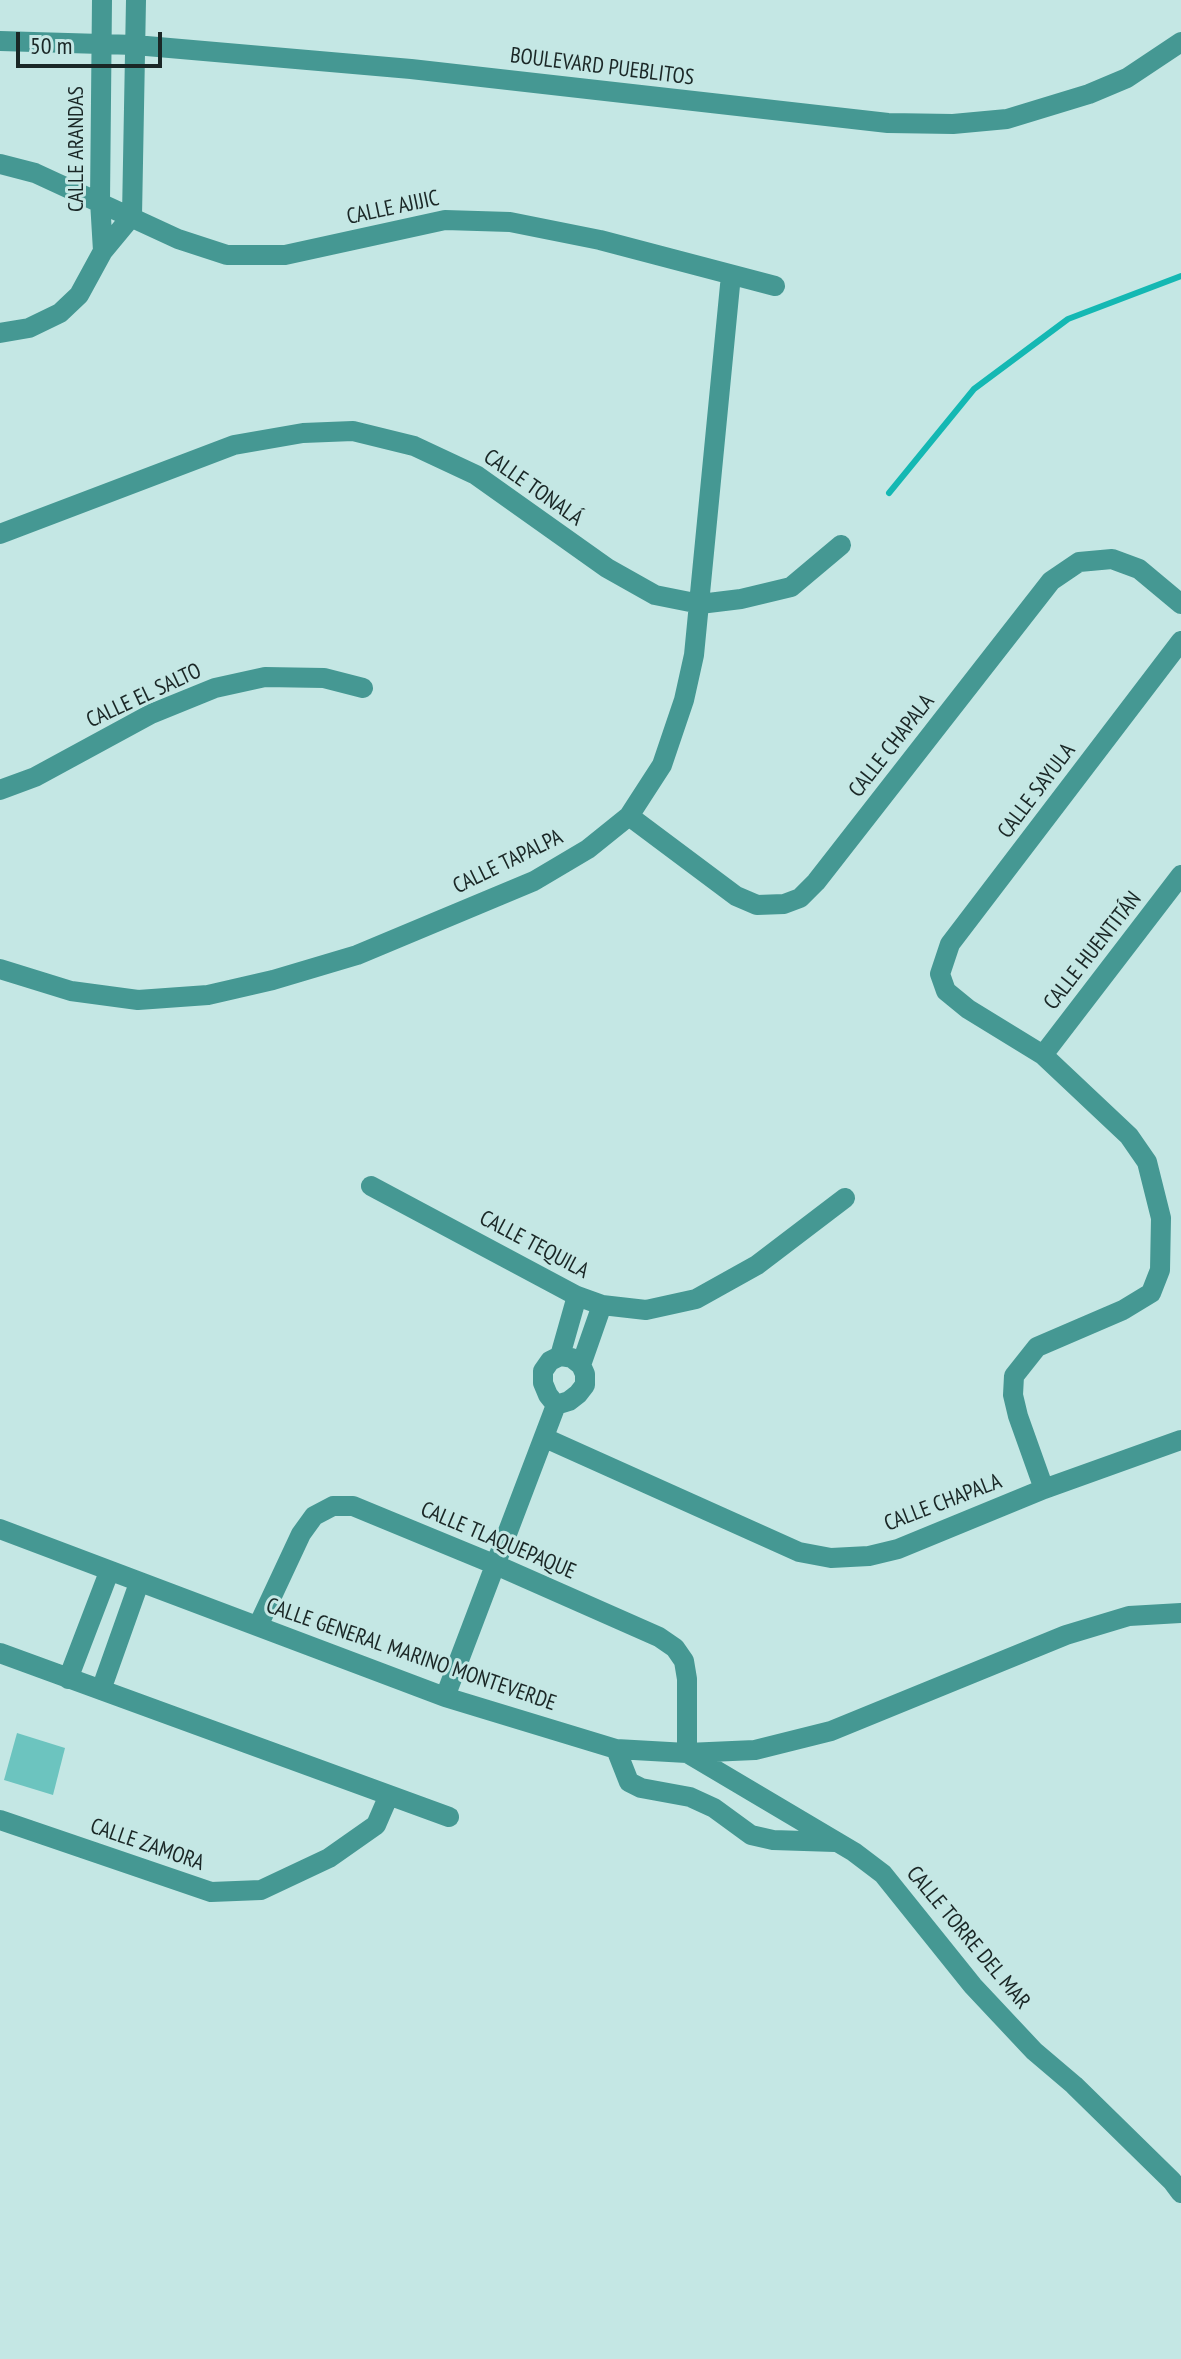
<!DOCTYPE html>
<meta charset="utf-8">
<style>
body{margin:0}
#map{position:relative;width:1181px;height:2359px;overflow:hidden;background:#c4e7e4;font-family:"PT Sans Narrow",sans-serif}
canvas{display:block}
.scale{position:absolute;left:16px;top:32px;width:146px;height:36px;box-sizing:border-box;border:4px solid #1a2726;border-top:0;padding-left:10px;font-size:24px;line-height:28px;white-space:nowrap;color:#1a2726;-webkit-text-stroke:6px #c4e7e4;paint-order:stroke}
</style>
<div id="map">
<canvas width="1181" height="2359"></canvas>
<div class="scale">50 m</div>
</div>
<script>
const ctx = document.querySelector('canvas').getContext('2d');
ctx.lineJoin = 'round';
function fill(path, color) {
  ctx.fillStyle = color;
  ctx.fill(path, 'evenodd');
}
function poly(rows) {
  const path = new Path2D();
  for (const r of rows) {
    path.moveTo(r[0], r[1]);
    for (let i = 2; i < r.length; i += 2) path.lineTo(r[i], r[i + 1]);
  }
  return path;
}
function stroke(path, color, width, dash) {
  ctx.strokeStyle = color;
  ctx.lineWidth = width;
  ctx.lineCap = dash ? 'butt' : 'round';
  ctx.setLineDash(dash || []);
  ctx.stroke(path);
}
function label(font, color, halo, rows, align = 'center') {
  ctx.font = font + ' "PT Sans Narrow",sans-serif';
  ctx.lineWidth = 6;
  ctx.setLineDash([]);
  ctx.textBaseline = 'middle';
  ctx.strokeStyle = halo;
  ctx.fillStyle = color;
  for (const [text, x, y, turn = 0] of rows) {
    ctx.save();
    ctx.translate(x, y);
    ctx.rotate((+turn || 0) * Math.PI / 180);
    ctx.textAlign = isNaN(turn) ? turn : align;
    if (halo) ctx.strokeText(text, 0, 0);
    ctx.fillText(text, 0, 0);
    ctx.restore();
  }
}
const green = poly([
 [17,1733,65,1748,53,1795,4,1780]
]);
const stream = poly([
 [889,493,974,389,1068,319,1181,276]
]);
const minor = poly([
 [102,0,100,201,103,251],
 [0,41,135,45,411,69,888,123,953,124,1007,119,1089,94,1127,78,1181,42],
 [0,164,35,173,178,239,227,255,285,255,445,220,510,222,600,240,775,286],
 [0,333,29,328,60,313,79,295,103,251,132,216,136,0],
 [0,534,234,445,303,433,353,431,414,446,476,475,607,568,655,595,700,604,741,599,791,587,841,545],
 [0,790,35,777,151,714,215,688,265,677,324,678,363,688],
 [629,816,736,896,757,905,784,904,800,898,816,882,1051,581,1079,562,1112,559,1139,569,1181,604],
 [0,969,71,991,138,1000,208,995,273,980,357,955,534,881,588,849,629,816,662,765,684,700,694,655,731,275],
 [1043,1055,1181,875],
 [371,1186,577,1296,602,1305,646,1310,696,1299,757,1265,845,1198],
 [560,1356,572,1358,581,1365,585,1374,585,1385,578,1394,569,1401,556,1405,548,1395,543,1383,543,1371,550,1361,560,1356],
 [560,1356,577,1296],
 [581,1365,602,1305],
 [545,1438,799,1552,831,1558,869,1556,898,1549,1044,1489,1181,1440],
 [1044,1489,1018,1416,1013,1395,1014,1376,1037,1347,1123,1310,1151,1293,1160,1270,1161,1218,1147,1162,1129,1136,1043,1055,968,1009,946,991,940,974,950,944,1181,641],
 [0,1529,445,1697,616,1749,687,1753,755,1750,831,1731,1066,1635,1129,1616,1181,1613],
 [258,1626,301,1534,314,1516,333,1506,353,1506,496,1565,659,1637,675,1648,684,1661,687,1679,687,1753,854,1852,883,1874,973,1986,1034,2051,1074,2085,1172,2181,1181,2193],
 [0,1653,449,1817],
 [68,1679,109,1572],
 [101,1690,139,1583],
 [445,1697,556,1405],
 [616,1749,629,1782,641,1788,690,1797,714,1808,751,1835,773,1840,835,1842],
 [0,1820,211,1892,261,1890,329,1858,376,1825,389,1795]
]);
const streetNames = [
 ["BOULEVARD PUEBLITOS",602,67,7],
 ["CALLE ARANDAS",77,149,-90],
 ["CALLE AJIJIC",393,208,-12],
 ["CALLE TONALÁ",533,488,35],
 ["CALLE EL SALTO",144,696,-25],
 ["CALLE CHAPALA",892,746,-52],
 ["CALLE SAYULA",1037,791,-53],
 ["CALLE TAPALPA",508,862,-26],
 ["CALLE HUENTITÁN",1093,951,-52],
 ["CALLE TEQUILA",534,1245,28],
 ["CALLE CHAPALA",943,1503,-21],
 ["CALLE TLAQUEPAQUE",498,1541,23],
 ["CALLE GENERAL MARINO MONTEVERDE",411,1655,19],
 ["CALLE ZAMORA",147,1845,19],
 ["CALLE TORRE DEL MAR",968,1938,50]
];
fill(green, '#6cc4bf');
stroke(stream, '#14b8b3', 6);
stroke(minor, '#459893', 20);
label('22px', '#1a2726', '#c4e7e4', streetNames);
</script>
